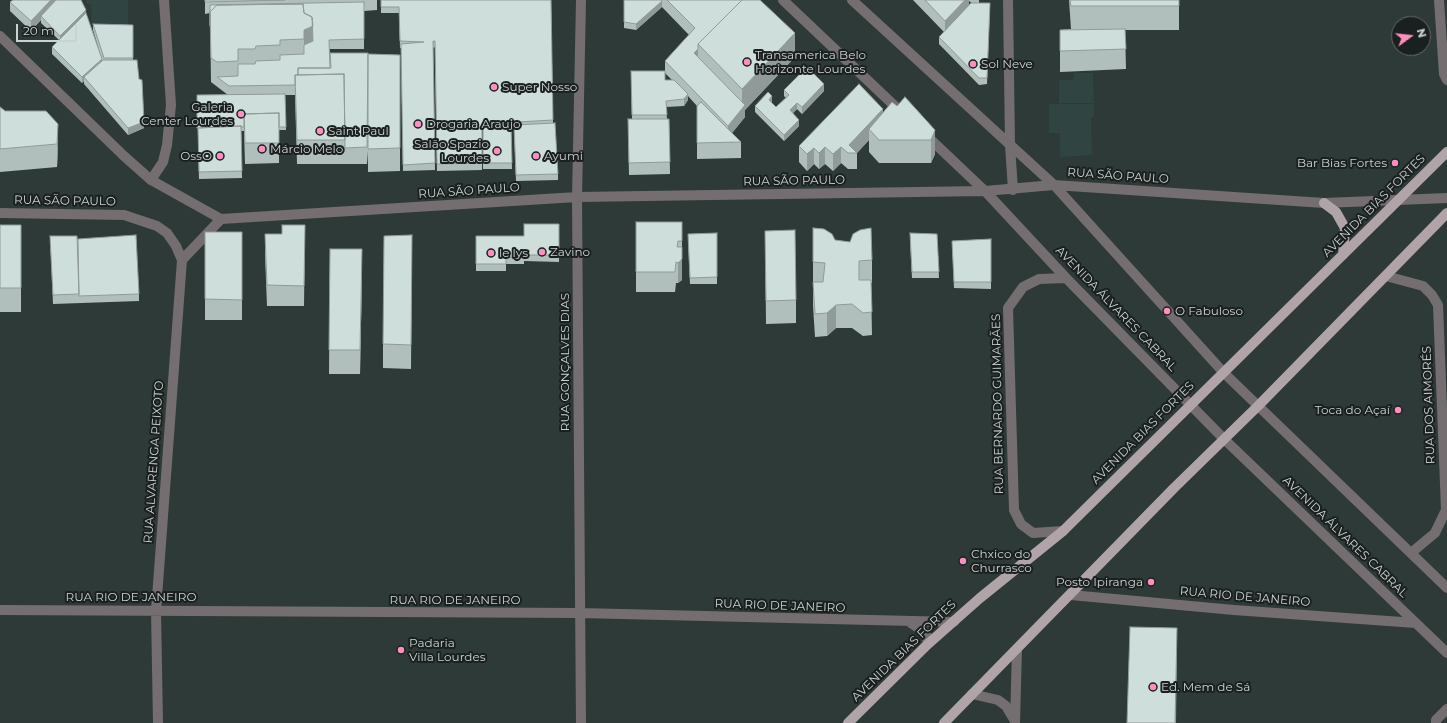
<!DOCTYPE html>
<meta charset="utf-8">
<style>
body{margin:0}
#map{position:relative;width:1447px;height:723px;overflow:hidden;background:#2e3a38;font-family:Montserrat,sans-serif}
canvas{display:block}
.north{position:absolute;left:1391px;top:16px;width:40px;height:40px;box-sizing:border-box;background:#1a201f;border:1px solid #616866;border-radius:50%;rotate:75deg;font-size:11px;font-weight:700;line-height:16px;text-align:center;color:#cbd3d1}
.north::after{content:'';display:block;margin:auto;width:14px;height:18px;background:#fd8ec0;clip-path:polygon(50% 0,100% 100%,50% 72%,0 100%)}
.scale{position:absolute;left:16px;top:24px;width:61px;height:18px;box-sizing:border-box;border:2px solid #cbd3d1;border-top:0;padding-left:5px;font-size:12px;line-height:14px;white-space:nowrap;color:#cbd3d1;-webkit-text-stroke:3px #1a201f;paint-order:stroke}
</style>
<div id="map">
<canvas width="1447" height="723"></canvas>
<div class="north">N</div>
<div class="scale">20 m</div>
</div>
<script>
const ctx = document.querySelector('canvas').getContext('2d');
ctx.lineJoin = 'round';
function fill(path, color) {
  ctx.fillStyle = color;
  ctx.fill(path, 'evenodd');
}
function poly(rows) {
  const path = new Path2D();
  for (const r of rows) {
    path.moveTo(r[0], r[1]);
    for (let i = 2; i < r.length; i += 2) path.lineTo(r[i], r[i + 1]);
  }
  return path;
}
function stroke(path, color, width, dash) {
  ctx.strokeStyle = color;
  ctx.lineWidth = width;
  ctx.lineCap = dash ? 'butt' : 'round';
  ctx.setLineDash(dash || []);
  ctx.stroke(path);
}
function label(font, color, halo, rows, align = 'center') {
  ctx.font = font + ' Montserrat,sans-serif';
  ctx.lineWidth = 4;
  ctx.setLineDash([]);
  ctx.textBaseline = 'middle';
  ctx.strokeStyle = halo;
  ctx.fillStyle = color;
  for (const [text, x, y, turn = 0] of rows) {
    ctx.save();
    ctx.translate(x, y);
    ctx.rotate((+turn || 0) * Math.PI / 180);
    ctx.textAlign = isNaN(turn) ? turn : align;
    if (halo) ctx.strokeText(text, 0, 0);
    ctx.fillText(text, 0, 0);
    ctx.restore();
  }
}
const built = poly([
 [86,0,128,0,128,29,92,30,91,4,86,3],
 [1074,73,1093,73,1094,103,1059,103,1059,80,1073,80],
 [1049,104,1094,104,1094,117,1091,118,1092,155,1060,157,1060,133,1049,133]
]);
const minor = poly([
 [783,0,900,111],
 [852,0,1054,185,1224,373,1447,588],
 [1008,0,1010,145,1013,190],
 [1439,0,1444,74,1447,80],
 [0,36,124,156,151,180,221,219,577,197,985,191,1054,185,1324,203,1447,198],
 [925,134,985,191,1066,278,1224,439,1447,653],
 [151,180,163,162,167,145,171,105,164,0],
 [0,213,124,215,157,226,167,233,176,246,182,260],
 [1386,276,1423,286,1432,295,1438,305,1446,510,1435,533,1411,553],
 [1063,531,1033,533,1021,524,1014,510,1008,308,1023,287,1039,279,1066,278],
 [1071,595,1234,610,1416,623],
 [0,610,580,613,954,622],
 [911,623,926,633,928,644],
 [972,694,998,700,1006,706,1015,721],
 [158,723,156,611,182,260,221,219],
 [581,723,577,197,581,0],
 [1015,723,1017,649],
 [1436,723,1436,720,1447,709]
]);
const major = poly([
 [1324,203,1336,212,1345,228,1343,255],
 [848,723,928,644,980,598,1063,531,1447,152],
 [944,723,1174,488,1258,406,1447,213]
]);
const wall = poly([
 [205,0,377,0,377,10,364,11,364,49,330,49,330,61,368,54,400,55,400,171,368,172,368,151,367,164,297,164,295,95,285,95,286,130,279,130,279,163,245,164,244,131,241,131,242,178,199,179,197,95,228,95,211,82,210,13,205,14],
 [381,0,551,0,553,123,558,174,558,180,516,181,514,128,511,129,512,169,483,169,483,130,482,130,482,170,437,171,435,47,433,48,435,170,403,171,401,48,400,48,399,13,381,13],
 [624,0,760,0,795,57,745,110,745,117,732,133,741,142,741,158,697,159,697,106,688,96,688,100,684,106,666,107,667,119,669,119,670,174,629,175,628,131,632,119,631,71,665,71,665,61,689,35,662,7,636,30,624,28],
 [665,73,672,80,665,80],
 [913,0,979,0,979,3,990,3,987,84,979,85,939,44,939,37,944,32],
 [969,1,972,3,969,5],
 [1069,0,1179,0,1179,30,1125,30,1126,69,1060,72,1060,30,1071,29],
 [10,2,86,13,99,50,93,30,93,24,133,25,133,60,144,128,128,135,84,84,84,81,82,83,52,54,52,47,59,40,41,23,41,20,31,31,10,11],
 [784,90,824,91,802,114,797,109,793,113,799,126,784,141,755,112,755,106,772,103,776,107,786,98,784,96],
 [897,106,935,130,935,154,931,163,879,163,869,152,869,140,857,153,857,169,848,169,841,163,833,171,825,164,819,169,814,164,807,171,799,162,799,146,883,113],
 [0,107,5,111,46,111,58,147,57,167,0,172],
 [636,222,682,241,682,280,678,283,676,283,675,292,636,292],
 [559,224,559,262,524,261,524,264,506,264,506,271,476,271,476,236,524,236],
 [0,225,21,225,21,312,0,312],
 [305,225,304,306,267,306,265,255,265,234,282,234],
 [813,228,835,240,850,242,872,260,872,283,871,283,872,335,863,336,852,328,836,328,827,336,815,337,813,306],
 [765,231,796,300,796,323,766,324],
 [205,232,242,232,242,320,205,320],
 [717,233,717,284,690,284,688,240],
 [937,234,939,278,912,278,910,239],
 [412,235,411,369,383,368,383,344],
 [50,236,78,239,139,294,139,301,53,304],
 [991,239,991,289,954,288,952,241],
 [330,249,362,273,360,374,329,374]
]);
const shadedWall = poly([
 [51,0,60,0,41,16,41,20,31,31,31,21],
 [965,0,969,0,969,8,945,33,945,21],
 [662,1,662,7,636,30,636,24],
 [86,10,86,17,60,42,60,36],
 [313,26,313,51,304,54,304,30],
 [795,33,795,57,745,110,745,117,728,138,728,126,742,109,742,89],
 [698,49,698,61,694,53],
 [102,59,102,65,84,77,84,81,82,83,82,77],
 [824,84,824,91,802,114,802,107],
 [688,94,688,100,684,106,684,99],
 [772,96,772,103,769,107,769,100],
 [797,103,797,109,790,116,790,110],
 [883,109,883,126,869,129,869,140,857,153,849,145],
 [799,120,799,126,784,141,784,135],
 [144,122,144,128,128,135,128,128],
 [58,124,58,147,57,167,57,144],
 [935,130,935,154,931,163,931,140],
 [825,147,825,164,819,169,819,153],
 [841,147,841,163,833,171,833,154],
 [814,148,814,164,807,171,807,154],
 [362,249,362,273,360,374,360,350],
 [682,259,682,280,678,283,678,263],
 [836,305,836,328,827,336,827,313],
 [1177,628,1177,651,1176,723,1175,723]
]);
const building = poly([
 [13,0,51,0,31,21,10,2,13,0],
 [56,0,81,0,86,10,60,36,41,16,56,0],
 [205,0,285,0,205,2,205,0],
 [381,0,551,0,553,120,482,124,482,163,437,164,435,41,433,41,435,163,403,165,401,44,424,42,400,41,399,7,381,7,381,0],
 [624,0,662,0,662,1,636,24,624,22,624,0],
 [667,0,742,0,698,44,698,49,694,53,745,105,728,126,665,61,695,28,667,0],
 [742,0,760,0,795,33,742,89,698,44,742,0],
 [925,0,965,0,945,21,925,0],
 [1070,0,1179,0,1179,6,1071,6,1070,0],
 [364,2,364,39,329,40,330,68,298,68,298,75,295,75,295,85,229,86,217,77,238,76,238,64,255,64,256,61,280,60,280,55,304,54,304,45,313,41,312,17,304,13,303,4,217,5,210,12,210,26,210,5,364,2],
 [971,3,990,3,987,78,979,78,939,37,971,3],
 [303,4,304,13,312,17,313,26,304,30,304,39,280,40,280,45,256,46,255,49,238,49,238,61,217,62,211,58,210,12,217,5,303,4],
 [86,13,102,59,82,77,52,47,86,13],
 [93,24,133,25,133,58,104,58,93,24],
 [1125,29,1126,49,1060,51,1060,30,1125,29],
 [330,53,368,53,368,54,367,147,345,148,344,74,298,75,298,68,331,68,330,53],
 [368,54,400,55,400,148,368,149,368,54],
 [103,60,137,60,139,79,142,80,144,122,128,128,84,77,103,60],
 [807,67,824,84,802,107,797,103,790,110,799,120,784,135,755,106,768,92,772,96,769,100,776,107,789,95,784,90,807,67],
 [631,71,665,71,665,80,674,80,688,94,684,99,666,101,667,115,632,115,631,71],
 [344,74,345,140,297,140,295,75,344,74],
 [859,84,883,109,849,145,857,153,848,153,841,147,833,154,825,147,819,153,814,148,807,154,799,146,859,84],
 [285,94,286,127,279,127,279,113,244,114,244,127,241,127,241,126,197,128,197,95,285,94],
 [905,97,935,130,931,140,879,140,869,129,892,102,897,106,905,97],
 [701,102,741,142,697,143,697,106,701,102],
 [0,107,5,111,46,111,58,124,57,144,0,149,0,107],
 [279,113,279,143,245,143,244,114,279,113],
 [628,119,669,119,670,162,629,163,628,119],
 [555,123,558,174,516,175,514,125,555,123],
 [511,124,512,163,483,163,483,126,511,124],
 [241,126,242,171,199,172,198,128,241,126],
 [636,222,682,222,682,241,678,241,677,247,682,247,682,259,678,263,676,262,675,272,636,272,636,222],
 [524,224,559,224,559,255,524,255,524,257,506,258,506,264,476,264,476,236,524,236,524,224],
 [0,225,21,225,21,288,0,288,0,225],
 [282,225,305,225,304,286,267,285,265,234,282,234,282,225],
 [813,228,824,229,832,234,835,240,850,242,853,234,860,230,871,228,872,260,859,261,859,280,871,280,872,312,863,313,852,304,836,305,827,313,815,314,813,282,823,282,825,263,813,262,813,228],
 [795,230,796,300,766,301,765,231,795,230],
 [205,232,242,232,242,300,205,299,205,232],
 [717,233,717,277,690,278,688,234,717,233],
 [910,233,937,234,939,272,912,272,910,233],
 [136,235,139,294,79,296,78,239,136,235],
 [412,235,411,345,383,344,384,236,412,235],
 [50,236,77,236,79,294,53,295,50,236],
 [991,239,991,282,954,282,952,241,991,239],
 [330,249,362,249,360,350,329,350,330,249],
 [1130,627,1177,628,1175,723,1127,723,1130,627]
]);
const markers = [
 [747,62,4,"#fd8ec0"],
 [973,64,4,"#fd8ec0"],
 [494,87,4,"#fd8ec0"],
 [241,114,4,"#fd8ec0"],
 [418,124,4,"#fd8ec0"],
 [320,131,4,"#fd8ec0"],
 [262,149,4,"#fd8ec0"],
 [497,151,4,"#fd8ec0"],
 [220,156,4,"#fd8ec0"],
 [536,156,4,"#fd8ec0"],
 [1395,163,4,"#fd8ec0"],
 [542,252,4,"#fd8ec0"],
 [491,253,4,"#fd8ec0"],
 [1167,311,4,"#fd8ec0"],
 [1398,410,4,"#fd8ec0"],
 [963,561,4,"#fd8ec0"],
 [1151,582,4,"#fd8ec0"],
 [401,650,4,"#fd8ec0"],
 [1153,687,4,"#fd8ec0"]
];
const poiNames = [
 ["Transamerica Belo",755,55],
 ["Horizonte Lourdes",755,69],
 ["Sol Neve",981,64],
 ["Super Nosso",502,87],
 ["Galeria",233,107,"right"],
 ["Center Lourdes",233,121,"right"],
 ["Drogaria Araujo",426,124],
 ["Saint Paul",328,131],
 ["Salão Spazio",489,144,"right"],
 ["Lourdes",489,158,"right"],
 ["Márcio Melo",270,149],
 ["OssO",212,156,"right"],
 ["Ayumi",544,156],
 ["Bar Bias Fortes",1387,163,"right"],
 ["Zavino",550,252],
 ["le lys",499,253],
 ["O Fabuloso",1175,311],
 ["Toca do Açaí",1390,410,"right"],
 ["Chxico do",971,554],
 ["Churrasco",971,568],
 ["Posto Ipiranga",1143,582,"right"],
 ["Padaria",409,643],
 ["Villa Lourdes",409,657],
 ["Ed. Mem de Sá",1161,687]
];
const streetNames = [
 ["RUA SÃO PAULO",1118,176,4],
 ["RUA SÃO PAULO",794,181,-1],
 ["RUA SÃO PAULO",469,191,-4],
 ["RUA SÃO PAULO",65,201,1],
 ["AVENIDA BIAS FORTES",1374,206,-45],
 ["AVENIDA ÁLVARES CABRAL",1116,309,46],
 ["RUA GONÇALVES DIAS",565,362,-90],
 ["RUA BERNARDO GUIMARÃES",998,404,-91],
 ["RUA DOS AIMORÉS",1429,405,-92],
 ["AVENIDA BIAS FORTES",1143,433,-45],
 ["RUA ALVARENGA PEIXOTO",154,462,-86],
 ["AVENIDA ÁLVARES CABRAL",1345,537,44],
 ["RUA RIO DE JANEIRO",131,597],
 ["RUA RIO DE JANEIRO",1245,597,5],
 ["RUA RIO DE JANEIRO",455,600],
 ["RUA RIO DE JANEIRO",780,606,2],
 ["AVENIDA BIAS FORTES",904,651,-44]
];
fill(built, '#304541');
stroke(minor, '#746e70', 10);
stroke(major, '#b0a4a8', 10);
fill(wall, '#b1bfbc');
fill(shadedWall, '#909b99');
fill(building, '#cededb');
stroke(building, '#909b99', 1);
for (const [x, y, r, color] of markers) {
  const dot = new Path2D();
  dot.arc(x, y, r, 0, 2 * Math.PI);
  ctx.fillStyle = color;
  ctx.fill(dot);
  stroke(dot, '#1a201f', 1.5);
}
label('12px', '#cbd3d1', '#1a201f', poiNames, 'left');
label('12px', '#cbd3d1', '#1a201f', streetNames);
</script>
